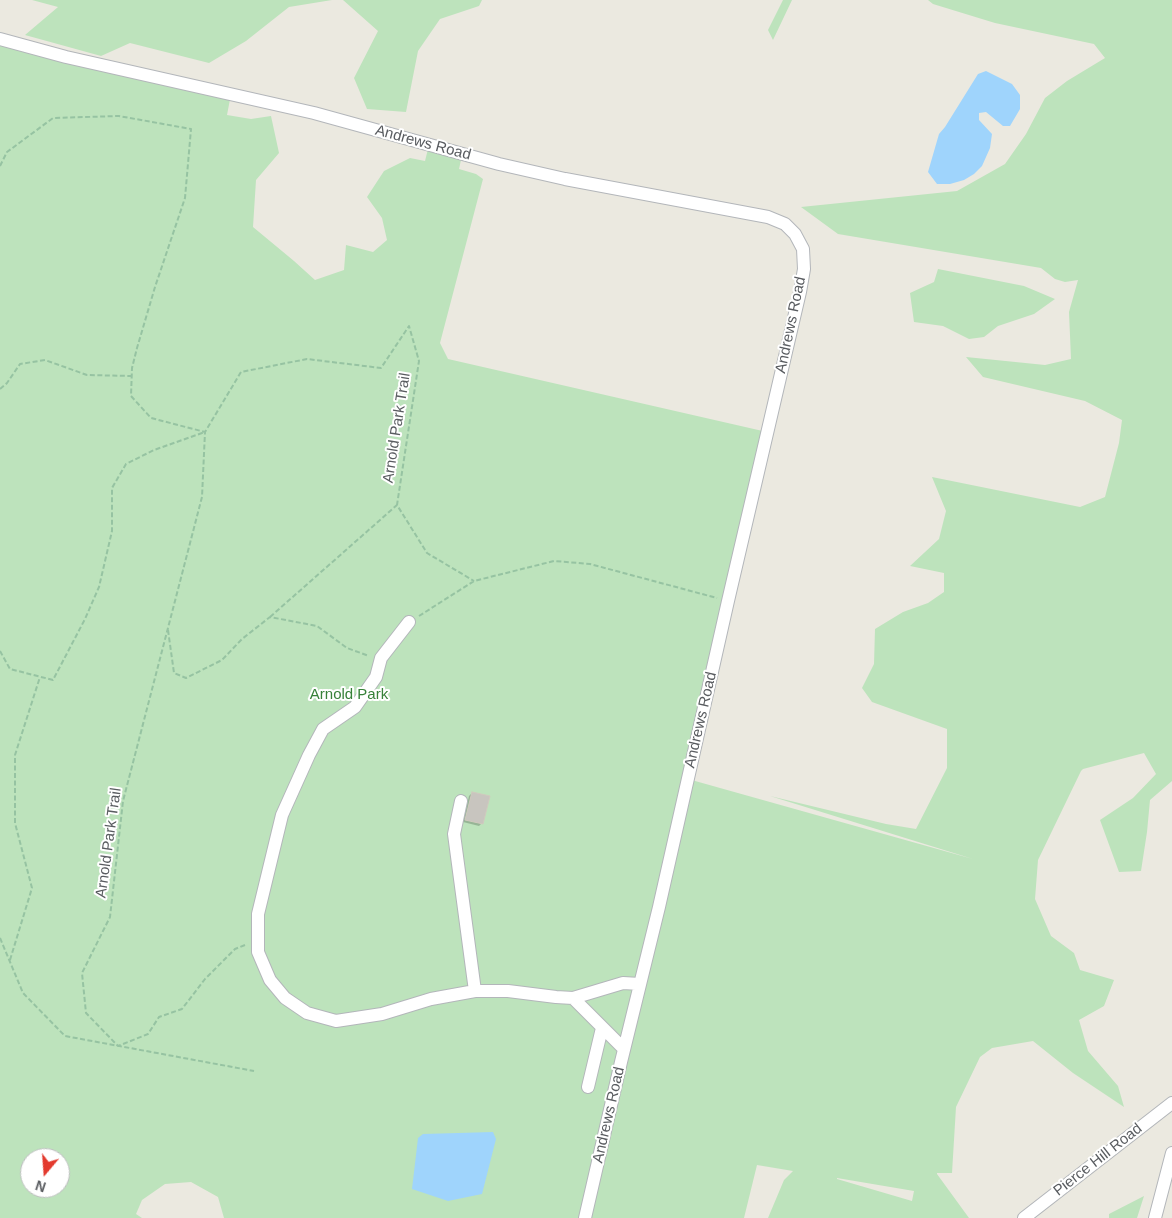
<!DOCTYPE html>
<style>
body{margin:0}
#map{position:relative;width:1172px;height:1218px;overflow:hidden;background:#ebe9e0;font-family:Arial,sans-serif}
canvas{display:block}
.north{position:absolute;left:20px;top:1148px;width:50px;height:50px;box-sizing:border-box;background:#fff;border:1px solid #bdbebf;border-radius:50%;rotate:198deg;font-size:14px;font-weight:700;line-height:20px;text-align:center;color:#595c60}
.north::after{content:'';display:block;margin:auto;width:18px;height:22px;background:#e33a2e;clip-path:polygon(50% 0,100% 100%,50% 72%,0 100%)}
</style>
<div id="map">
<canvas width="1172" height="1218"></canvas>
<div class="north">N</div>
</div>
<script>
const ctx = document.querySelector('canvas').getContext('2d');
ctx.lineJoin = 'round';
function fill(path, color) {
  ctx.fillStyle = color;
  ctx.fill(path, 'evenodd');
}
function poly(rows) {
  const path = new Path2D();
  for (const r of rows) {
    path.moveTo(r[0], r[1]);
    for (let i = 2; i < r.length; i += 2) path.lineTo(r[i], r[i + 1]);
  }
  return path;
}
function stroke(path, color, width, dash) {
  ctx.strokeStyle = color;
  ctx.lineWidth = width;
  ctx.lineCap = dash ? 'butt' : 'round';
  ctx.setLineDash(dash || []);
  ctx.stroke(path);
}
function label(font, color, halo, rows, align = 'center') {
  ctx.font = font + ' Arial,sans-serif';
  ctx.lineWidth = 4;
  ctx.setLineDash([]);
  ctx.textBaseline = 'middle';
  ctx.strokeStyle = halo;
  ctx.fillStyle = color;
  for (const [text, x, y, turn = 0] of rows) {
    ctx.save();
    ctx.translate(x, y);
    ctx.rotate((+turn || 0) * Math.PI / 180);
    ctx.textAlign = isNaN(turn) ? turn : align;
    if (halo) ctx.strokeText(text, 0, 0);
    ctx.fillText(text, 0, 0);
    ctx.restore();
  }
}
const green = poly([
 [32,0,332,0,289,7,246,41,209,63,130,43,101,56,25,35,58,7],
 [343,0,482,0,479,6,440,19,418,51,406,112,367,109,354,78,378,31],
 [783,0,792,0,773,40,768,30],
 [928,0,1172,0,1172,781,1150,800,1147,832,1141,871,1119,872,1100,820,1133,798,1156,774,1144,753,1083,769,1081,771,1038,860,1035,899,1051,936,1074,953,1080,970,1114,980,1104,1006,1079,1020,1088,1051,1118,1086,1124,1107,1073,1073,1033,1041,992,1048,980,1057,956,1107,952,1173,937,1173,937,1174,969,1218,768,1218,784,1180,793,1171,757,1165,744,1218,224,1218,218,1197,191,1182,165,1184,142,1200,136,1214,142,1218,0,1218,0,39,231,94,227,115,251,119,271,116,279,153,256,180,253,227,294,261,315,280,344,270,346,245,373,252,387,240,382,218,367,197,384,171,410,158,425,161,429,145,463,151,459,169,476,174,483,179,440,343,448,359,767,432,688,779,973,859,770,796,886,824,916,829,947,768,947,729,872,702,862,688,874,664,875,629,903,612,928,603,944,592,944,573,910,566,939,539,946,511,932,477,1080,507,1105,497,1119,443,1122,420,1085,401,983,377,966,357,1045,365,1071,359,1069,312,1078,280,1065,282,1055,279,1041,268,838,234,801,207,957,191,1005,164,1026,134,1045,98,1067,81,1105,58,1094,44,995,23,933,4],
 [30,1158,60,1158,60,1188,30,1188],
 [837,1178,914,1191,912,1201,837,1179],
 [938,269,1024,286,1055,299,1034,314,998,326,984,337,969,339,943,326,914,322,910,293,934,282],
 [1144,1196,1137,1218,1109,1218,1109,1214]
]);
const water = poly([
 [986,71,1012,84,1020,95,1020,109,1010,126,1003,126,986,112,979,113,979,120,992,134,990,148,982,166,974,174,964,180,950,184,937,184,928,172,939,134,945,127,978,74],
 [493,1132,496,1139,482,1194,448,1201,412,1189,418,1138,423,1134]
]);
const shadow = poly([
 [472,793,482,823,479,826,463,822,469,796]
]);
const building = poly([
 [472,792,490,796,483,824,465,820,472,792]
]);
const path = poly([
 [0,166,7,152,53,118,119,116,191,129,185,198,155,287,137,348,132,368,131,396,151,418,205,432],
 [0,389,7,383,20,364,45,360,87,375,132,376],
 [419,616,474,581,554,561,590,564,717,598],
 [270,617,397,505],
 [168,630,174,673,186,678,222,660,242,639,270,617,317,626,347,648,369,656],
 [0,651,10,669,53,680,85,619,99,587,112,531,112,488,126,464,154,450,205,432],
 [0,938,23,993,65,1036,254,1071],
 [245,945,235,949,205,979,182,1009,159,1017,148,1034,118,1046,86,1013,82,973,110,917,123,801,202,497,205,432,241,372,307,359,381,368,409,326,419,361,397,505,427,553,474,581],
 [10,960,32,888,15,823,15,755,40,677]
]);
const minor = poly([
 [0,39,66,57,314,113,499,164,565,179,768,217,785,224,795,234,803,249,804,269,800,292,728,601,659,907,621,1062,585,1218],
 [409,622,381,658,376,677,355,707,323,729,309,755,282,815,258,914,258,952,270,980,285,998,307,1013,336,1021,382,1014,431,999,475,991,508,991,556,997,573,998,623,983,640,984],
 [461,801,454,834,475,991],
 [573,998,624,1049],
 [588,1087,602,1028],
 [1024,1218,1172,1103],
 [1155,1218,1172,1153]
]);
const streetNames = [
 ["Andrews Road",423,143,15],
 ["Andrews Road",791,325,-78],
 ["Arnold Park Trail",397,428,-81],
 ["Andrews Road",701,720,-77],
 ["Arnold Park Trail",109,843,-82],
 ["Andrews Road",609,1115,-77],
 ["Pierce Hill Road",1098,1160,-38]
];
const parkNames = [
 ["Arnold Park",349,695]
];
fill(green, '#bde3bc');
fill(water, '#9fd4fc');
fill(shadow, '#0003');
fill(building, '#c8c5bf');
stroke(building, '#d0cabe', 1);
stroke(minor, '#b3b6ba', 14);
stroke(path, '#96c3a2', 2, [5, 2.5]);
stroke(minor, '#fff', 12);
label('15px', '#595c60', '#fff', streetNames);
label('15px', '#378139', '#fff', parkNames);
</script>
